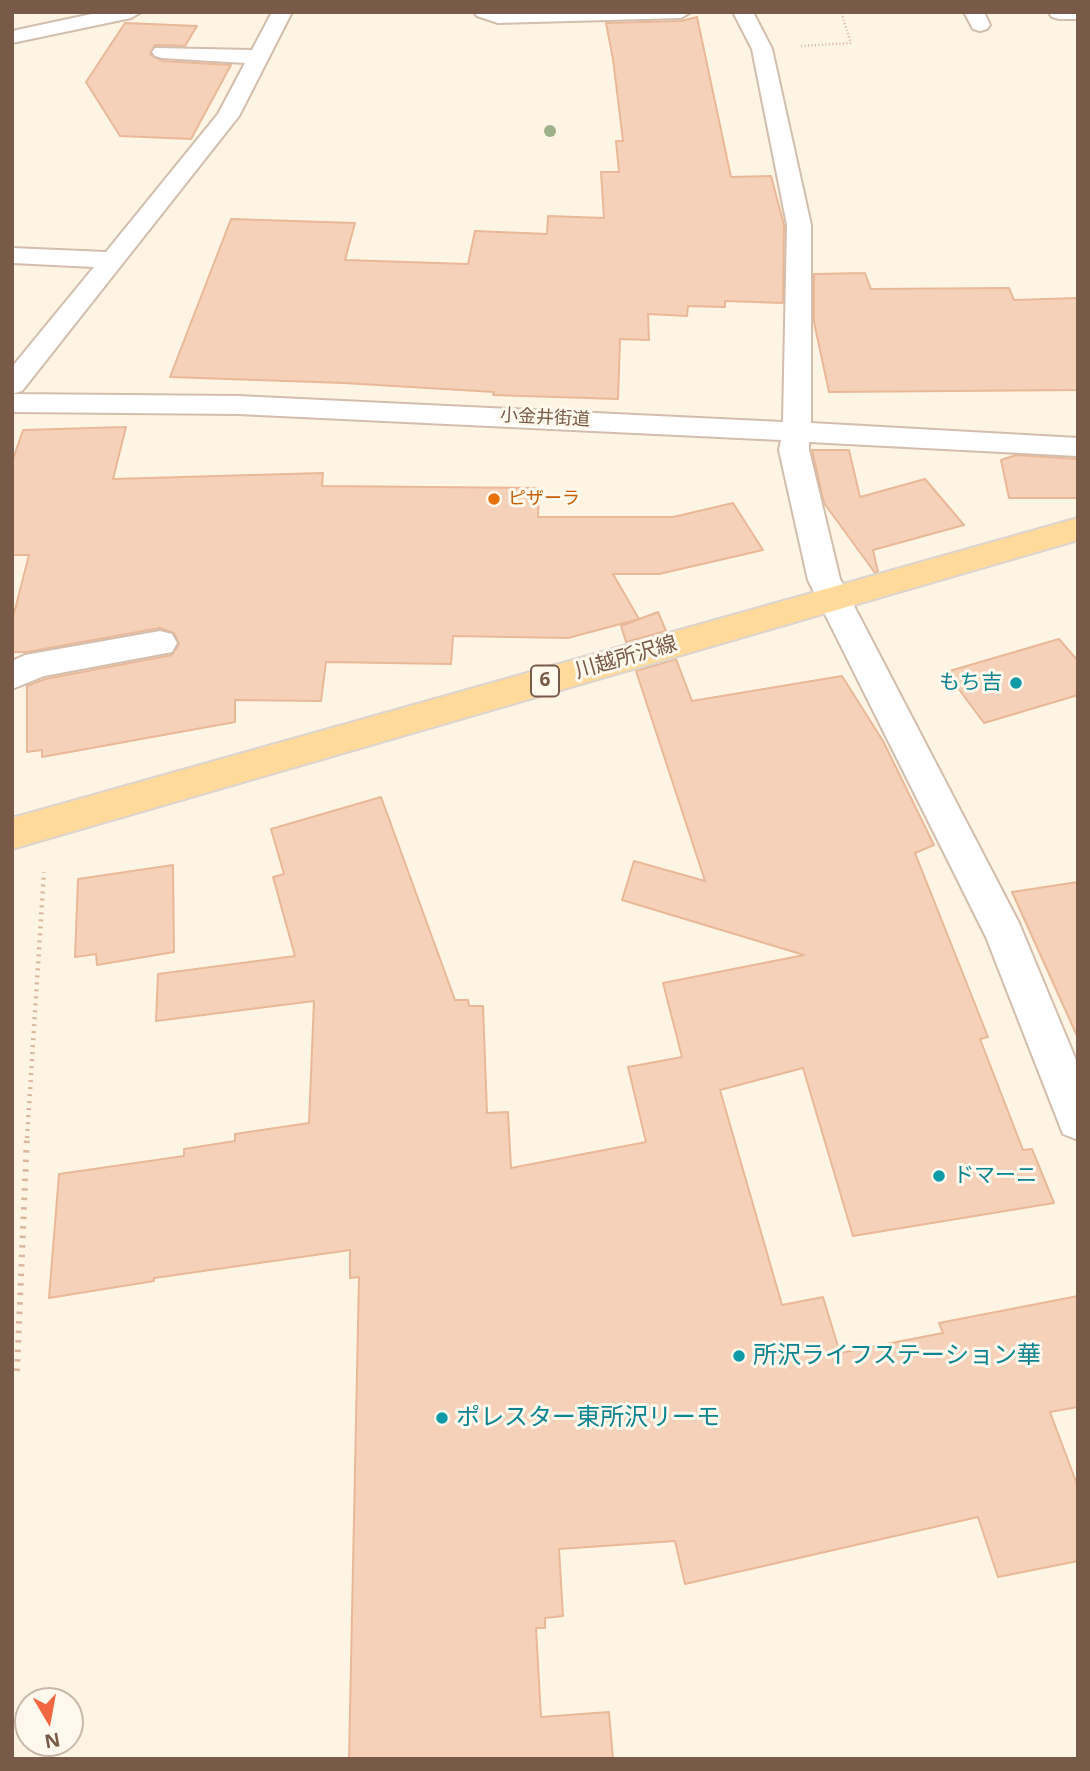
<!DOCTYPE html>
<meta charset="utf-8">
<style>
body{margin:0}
#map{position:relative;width:1090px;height:1771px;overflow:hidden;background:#fef4e4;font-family:"Noto Sans",sans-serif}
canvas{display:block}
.frame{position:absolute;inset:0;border:14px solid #795947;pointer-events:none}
.north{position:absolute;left:14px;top:1687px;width:70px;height:70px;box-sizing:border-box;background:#fff8ec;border:2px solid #c9b8aa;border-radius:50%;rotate:170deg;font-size:19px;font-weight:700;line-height:28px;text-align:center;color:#795947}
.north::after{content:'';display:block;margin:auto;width:24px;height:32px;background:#f16840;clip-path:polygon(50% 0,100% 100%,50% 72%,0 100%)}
</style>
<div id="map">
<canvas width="1090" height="1771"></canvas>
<div class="frame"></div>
<div class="north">N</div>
</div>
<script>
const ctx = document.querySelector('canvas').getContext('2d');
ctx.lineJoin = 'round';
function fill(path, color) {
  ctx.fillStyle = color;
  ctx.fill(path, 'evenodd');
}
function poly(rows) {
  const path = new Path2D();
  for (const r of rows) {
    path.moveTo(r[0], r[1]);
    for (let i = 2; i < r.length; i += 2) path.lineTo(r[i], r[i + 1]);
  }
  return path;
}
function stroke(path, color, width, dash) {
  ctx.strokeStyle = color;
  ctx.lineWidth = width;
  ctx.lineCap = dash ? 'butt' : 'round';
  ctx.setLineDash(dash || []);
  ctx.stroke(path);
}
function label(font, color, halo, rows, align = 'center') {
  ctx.font = font + ' "Noto Sans","Noto Sans JP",sans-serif';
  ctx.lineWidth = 6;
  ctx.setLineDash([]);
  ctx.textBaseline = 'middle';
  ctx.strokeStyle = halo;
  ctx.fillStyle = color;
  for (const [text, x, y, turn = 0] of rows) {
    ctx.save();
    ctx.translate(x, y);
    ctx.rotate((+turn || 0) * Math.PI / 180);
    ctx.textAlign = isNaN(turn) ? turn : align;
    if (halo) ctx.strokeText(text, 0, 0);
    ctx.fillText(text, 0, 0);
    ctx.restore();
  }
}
const building = poly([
 [697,17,731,177,771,176,784,225,783,303,725,301,725,307,688,306,687,316,648,314,649,340,620,339,618,399,493,395,494,392,344,383,170,377,231,219,355,223,345,260,468,264,475,231,547,234,548,216,604,218,601,172,619,172,616,141,623,141,613,59,606,23,681,21,697,17],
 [125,23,197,26,185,46,155,45,150,54,162,61,231,65,191,139,120,136,86,82,125,23],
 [865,273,871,289,1009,288,1014,300,1078,298,1078,390,829,392,814,322,814,274,865,273],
 [126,427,113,479,323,473,322,486,539,488,538,517,673,517,733,503,763,550,659,574,613,574,639,619,568,638,453,636,451,664,326,662,321,701,235,700,235,722,42,757,42,750,27,752,27,686,45,679,172,655,179,644,174,633,160,628,27,652,12,652,12,621,29,555,12,555,12,462,23,430,126,427],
 [812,450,849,450,860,497,925,479,964,525,873,550,878,572,875,573,824,503,812,450],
 [1016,455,1078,459,1078,498,1009,498,1001,460,1016,455],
 [658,612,666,631,626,642,621,626,658,612],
 [1059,639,1078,661,1078,695,984,723,946,672,1059,639],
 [676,659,692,701,842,676,883,741,934,845,915,853,988,1037,980,1039,1023,1150,1032,1149,1054,1203,853,1236,803,1068,720,1090,782,1305,823,1297,840,1353,943,1333,939,1323,1078,1296,1078,1407,1050,1412,1078,1487,1078,1561,998,1577,978,1517,685,1584,675,1541,559,1549,563,1616,545,1618,545,1628,536,1628,541,1717,609,1712,613,1759,349,1759,359,1277,350,1278,350,1250,154,1278,154,1281,49,1298,59,1174,184,1156,184,1149,235,1141,235,1134,309,1123,314,1001,156,1021,158,974,295,956,273,877,284,874,271,829,381,797,455,1000,468,1000,469,1006,483,1006,487,1113,508,1112,511,1168,646,1142,628,1067,682,1057,663,983,804,955,622,900,634,861,705,881,636,671,676,659],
 [173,865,174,952,97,965,96,954,75,957,78,879,173,865],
 [1078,882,1078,1038,1012,892,1078,882]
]);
const pathFar2 = poly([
 [801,46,851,43,841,12]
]);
const pathFar1 = poly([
 [27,1138,44,872]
]);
const path = poly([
 [17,1371,27,1136]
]);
const minor = poly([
 [101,12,141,12,131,18,12,43,12,31,101,12],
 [272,12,292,12,239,116,22,391,12,394,12,367,94,267,12,263,12,248,106,252,218,114,245,63,162,58,155,56,152,52,155,48,252,50,272,12],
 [474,12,691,12,681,18,498,23,477,16,474,12],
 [733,12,753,12,772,49,811,225,811,423,1078,438,1078,456,809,442,809,450,840,579,1019,923,1078,1065,1078,1140,1063,1134,986,937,808,580,779,450,781,440,238,414,12,412,12,394,238,396,783,422,787,225,752,49,733,12],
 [964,12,984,12,990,25,987,29,980,31,973,29,964,12],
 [1078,12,1078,19,1059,19,1052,17,1049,13,1078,12],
 [160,631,172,634,177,643,172,652,44,676,12,689,12,661,25,655,160,631]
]);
const major = poly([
 [1078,518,1078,540,12,849,12,818,1078,518]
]);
const trees = [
 [550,131]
];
const markers = [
 [494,499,7,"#e8710a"],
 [1016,683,7,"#0f9aa8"],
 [939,1176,7,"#0f9aa8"],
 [739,1356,7,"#0f9aa8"],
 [442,1418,7,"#0f9aa8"]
];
const farStreetnames = [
 ["小金井街道",545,418,3]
];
const farFoodnames = [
 ["ピザーラ",508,499]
];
const shields = [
 [545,681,28]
];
const shieldNames = [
 ["6",545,681]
];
const streetNames = [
 ["川越所沢線",626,658,-16]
];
const cultureNames = [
 ["もち吉",1002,683],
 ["ドマーニ",953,1176,"left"]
];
const nearCulturenames = [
 ["所沢ライフステーション華",753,1356],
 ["ポレスター東所沢リーモ",456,1418]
];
fill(building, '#f5d1b9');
stroke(building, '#e9b898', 2);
stroke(minor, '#d3bdac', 4);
stroke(major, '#dcd4cf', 4);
stroke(pathFar2, '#dbb59c', 2.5, [1, 2.5]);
stroke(pathFar1, '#dbb59c', 4.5, [2, 5]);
stroke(path, '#dbb59c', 6, [2.5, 7]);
fill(minor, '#fff');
fill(major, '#ffda9a');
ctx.fillStyle = '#9db188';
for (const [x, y] of trees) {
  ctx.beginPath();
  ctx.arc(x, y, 6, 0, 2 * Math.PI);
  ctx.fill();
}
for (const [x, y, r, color] of markers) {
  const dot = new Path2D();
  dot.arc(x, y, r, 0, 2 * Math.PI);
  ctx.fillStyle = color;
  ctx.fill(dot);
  stroke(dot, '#fff8ec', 2.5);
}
label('18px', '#795947', '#fff8ec', farStreetnames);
label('18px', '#c56008', '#fff8ec', farFoodnames, 'left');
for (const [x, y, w] of shields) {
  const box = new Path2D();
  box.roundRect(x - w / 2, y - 15.5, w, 31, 5);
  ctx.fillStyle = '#fff8ec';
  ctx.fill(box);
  stroke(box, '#795947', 2);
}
label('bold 19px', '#795947', null, shieldNames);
label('21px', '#795947', '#fff8ec', streetNames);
label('21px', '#0d838f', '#fff8ec', cultureNames, 'right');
label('24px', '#0d838f', '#fff8ec', nearCulturenames, 'left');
</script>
